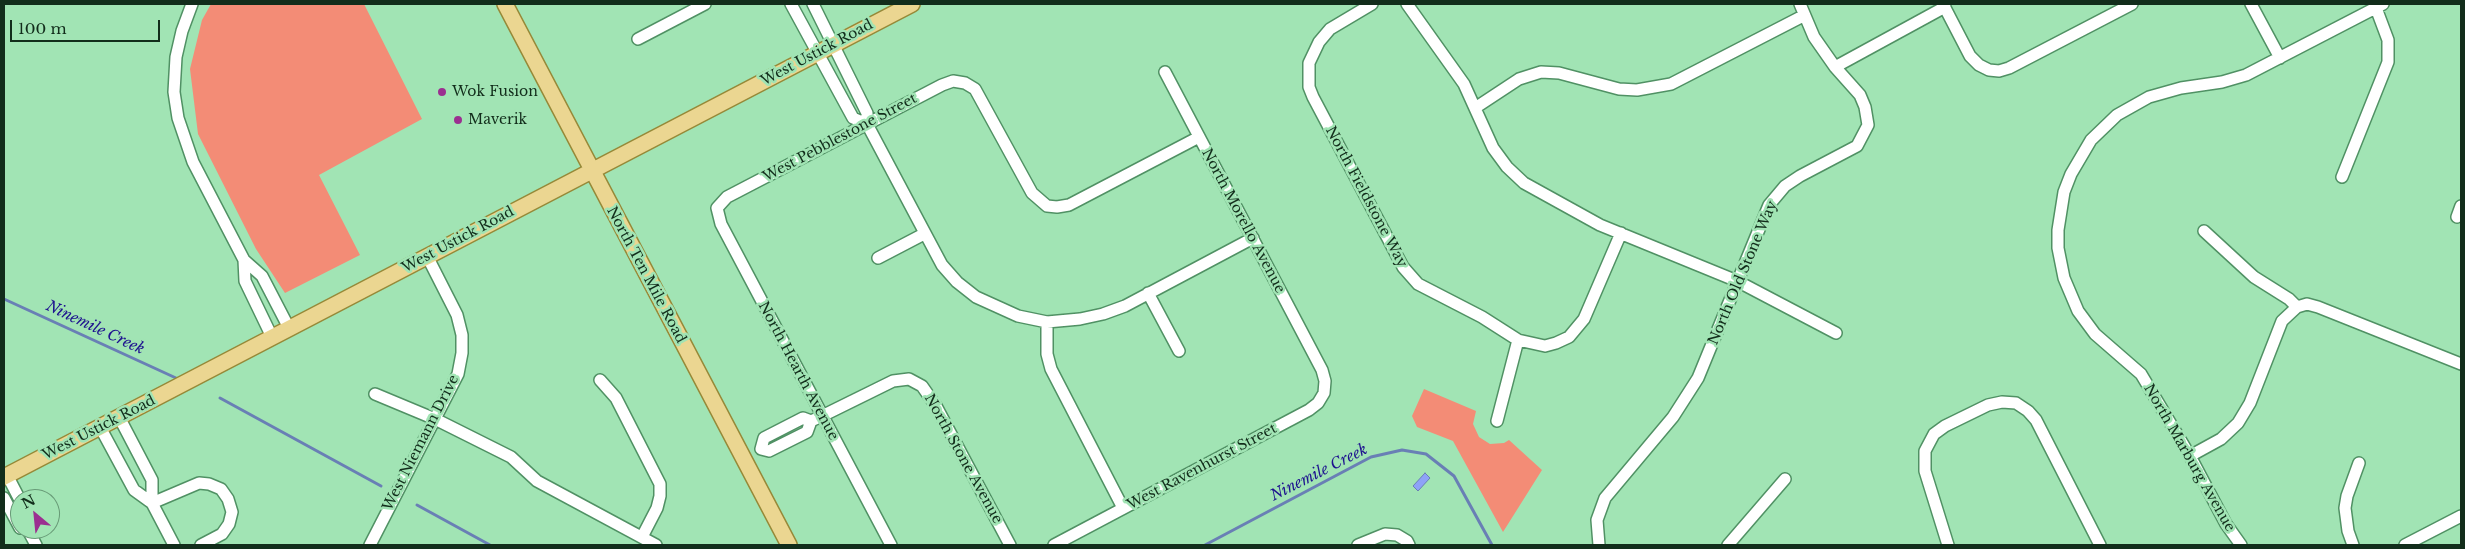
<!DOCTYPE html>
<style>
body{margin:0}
#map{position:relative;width:2465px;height:549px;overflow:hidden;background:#a1e4b4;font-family:"Libre Baskerville",serif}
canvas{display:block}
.frame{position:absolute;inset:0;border:5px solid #122d1b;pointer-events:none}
.north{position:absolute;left:10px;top:489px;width:50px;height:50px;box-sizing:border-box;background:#a1e4b4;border:1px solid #689b77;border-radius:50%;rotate:332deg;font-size:14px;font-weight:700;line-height:20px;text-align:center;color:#122d1b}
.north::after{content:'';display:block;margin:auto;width:18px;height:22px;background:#9b2f90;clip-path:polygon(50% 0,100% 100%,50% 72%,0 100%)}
.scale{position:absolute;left:10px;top:20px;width:150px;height:22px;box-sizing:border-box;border:2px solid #122d1b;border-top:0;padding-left:6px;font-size:15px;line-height:18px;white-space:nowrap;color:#122d1b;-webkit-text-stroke:4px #a1e4b4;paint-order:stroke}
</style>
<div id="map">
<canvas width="2465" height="549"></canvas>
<div class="frame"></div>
<div class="north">N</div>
<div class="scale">100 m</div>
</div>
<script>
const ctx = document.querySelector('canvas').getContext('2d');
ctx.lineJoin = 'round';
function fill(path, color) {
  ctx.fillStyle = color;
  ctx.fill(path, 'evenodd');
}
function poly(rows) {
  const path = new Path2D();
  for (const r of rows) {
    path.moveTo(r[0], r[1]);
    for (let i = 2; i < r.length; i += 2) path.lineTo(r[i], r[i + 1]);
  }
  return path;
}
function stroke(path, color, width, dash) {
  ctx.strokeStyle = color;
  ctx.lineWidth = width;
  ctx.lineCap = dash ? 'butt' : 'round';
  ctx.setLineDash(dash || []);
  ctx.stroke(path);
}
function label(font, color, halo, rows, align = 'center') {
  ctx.font = font + ' "Libre Baskerville",serif';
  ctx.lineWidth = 5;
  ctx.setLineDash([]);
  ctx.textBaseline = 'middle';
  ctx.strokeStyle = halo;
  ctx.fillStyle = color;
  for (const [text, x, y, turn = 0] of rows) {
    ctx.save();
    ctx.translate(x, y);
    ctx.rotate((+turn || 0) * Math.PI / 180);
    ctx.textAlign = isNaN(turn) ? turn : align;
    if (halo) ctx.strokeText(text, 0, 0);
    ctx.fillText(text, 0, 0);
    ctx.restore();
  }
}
const green = poly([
 [211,4,364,4,422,119,319,175,360,255,285,293,256,249,198,134,190,69,202,20],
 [1424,389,1476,411,1473,424,1479,437,1490,444,1504,443,1509,440,1542,470,1503,532,1453,441,1417,427,1412,416]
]);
const water = poly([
 [1425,473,1430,478,1418,491,1413,486,1425,473]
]);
const stream = poly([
 [4,299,176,378],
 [220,398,381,486],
 [417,505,490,545],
 [1205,545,1371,457,1402,450,1426,454,1454,476,1492,545]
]);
const minor = poly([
 [192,4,182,31,176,57,174,92,178,118,193,162,244,260],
 [791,4,853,118,867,124,867,113,813,4],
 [1372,4,1330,29,1319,42,1309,63,1309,87,1313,97,1403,267,1418,284,1482,317,1518,340,1545,346,1556,343,1569,337,1584,319,1621,233],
 [1407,4,1464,84,1493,148,1507,167,1524,183,1600,225,1737,281,1836,333],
 [1943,4,1970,56,1979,65,1989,70,1999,71,2009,68,2132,4],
 [2251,4,2280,58],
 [638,39,705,4],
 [1835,67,1945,7],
 [1475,108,1519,79,1541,72,1559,73,1619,89,1637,90,1671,84,1803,16],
 [867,124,942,265,957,282,976,297,1018,316,1047,322,1080,319,1103,314,1125,306,1253,238],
 [2342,177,2388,62,2388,40,2376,8],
 [2457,217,2461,206],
 [2204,231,2254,277,2289,299,2297,307],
 [878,258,924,234],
 [1148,293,1179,351],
 [1047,322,1047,354,1051,369,1123,508],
 [272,337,245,281,244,260,262,276,289,328],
 [600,380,616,398,660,484,660,496,657,508,642,537],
 [375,394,435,419,511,457,537,481,656,545],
 [811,421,807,432,769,451,761,449,764,438,803,418,811,421,822,416,893,381,909,379,922,386,936,406,1010,545],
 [1497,421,1518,340],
 [100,427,134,490,152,503,152,480,119,417],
 [2190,456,2221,439,2238,423,2250,403,2282,321,2297,307,2307,304,2318,307,2461,364],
 [7,475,20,500],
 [4,498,20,528],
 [29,532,36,545],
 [174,545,152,503,199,483,209,484,221,489,228,499,232,512,229,524,222,534,201,545],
 [370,545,458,374,462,353,462,335,457,315,427,256],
 [891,545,721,224,717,208,727,197,942,85,953,81,965,83,975,89,1032,193,1047,206,1057,207,1069,205,1199,137],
 [1054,545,1309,410,1318,403,1324,393,1325,381,1322,370,1165,72],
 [1358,545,1385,534,1397,535,1407,541,1409,545],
 [1599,545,1597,520,1605,498,1673,417,1698,378,1769,205,1785,186,1800,176,1857,146,1868,125,1865,107,1860,95,1835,67,1814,37,1800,4],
 [1728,545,1785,479],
 [1948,545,1925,471,1925,451,1934,434,1945,426,1988,405,2002,402,2016,403,2028,411,2036,420,2100,545],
 [2241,545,2226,524,2190,456,2141,374,2095,334,2078,311,2064,278,2058,248,2058,230,2064,192,2071,174,2091,140,2117,115,2149,97,2181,88,2222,82,2246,75,2383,4],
 [2353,545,2348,531,2345,508,2347,496,2359,463],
 [2405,545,2461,516]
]);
const major = poly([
 [505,4,789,545],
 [4,477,912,4]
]);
const markers = [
 [442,92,5,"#9b2f90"],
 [458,120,5,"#9b2f90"]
];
const streetNames = [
 ["West Ustick Road",817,53,-28],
 ["West Pebblestone Street",840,138,-28],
 ["North Fieldstone Way",1366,197,62],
 ["North Morello Avenue",1243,221,62],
 ["West Ustick Road",458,240,-28],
 ["North Old Stone Way",1743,273,-67],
 ["North Ten Mile Road",646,275,62],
 ["North Hearth Avenue",798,371,62],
 ["West Ustick Road",99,428,-27],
 ["West Niemann Drive",421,443,-63],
 ["North Marburg Avenue",2189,458,60],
 ["North Stone Avenue",963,459,61],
 ["West Ravenhurst Street",1202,467,-28]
];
const poiNames = [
 ["Wok Fusion",452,92],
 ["Maverik",468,120]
];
const waterNames = [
 ["Ninemile Creek",95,328,25],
 ["Ninemile Creek",1319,473,-27]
];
fill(green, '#f38c76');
fill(water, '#8ea2f7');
stroke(water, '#697fb5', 1);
stroke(stream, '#697fb5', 3);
stroke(minor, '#509164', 14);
stroke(major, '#968938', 18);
stroke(minor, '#fff', 11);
stroke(major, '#ebd691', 15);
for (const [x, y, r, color] of markers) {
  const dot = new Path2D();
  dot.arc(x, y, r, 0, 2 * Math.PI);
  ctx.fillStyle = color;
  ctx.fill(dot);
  stroke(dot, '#a1e4b4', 2);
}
label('14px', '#122d1b', '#a1e4b4', streetNames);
label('14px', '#122d1b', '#a1e4b4', poiNames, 'left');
label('italic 15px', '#1e128f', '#a1e4b4', waterNames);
</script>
